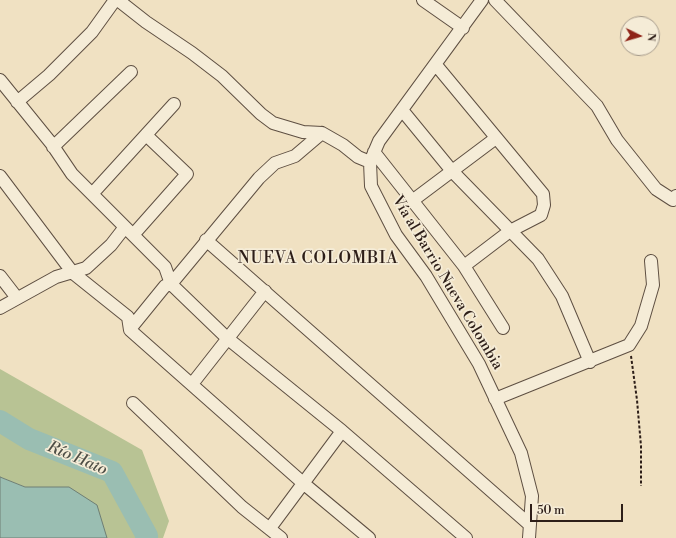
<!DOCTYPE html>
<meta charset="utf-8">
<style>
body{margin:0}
#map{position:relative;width:676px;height:538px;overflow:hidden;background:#f0e1c2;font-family:"Libre Bodoni",serif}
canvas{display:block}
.north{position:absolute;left:620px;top:16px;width:40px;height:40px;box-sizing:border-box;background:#f5ecd7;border:1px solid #a59a8b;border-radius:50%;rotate:95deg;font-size:11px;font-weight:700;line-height:16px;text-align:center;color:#2d1e18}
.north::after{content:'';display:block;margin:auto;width:14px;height:18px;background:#8f2418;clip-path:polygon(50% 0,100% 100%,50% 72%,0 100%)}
.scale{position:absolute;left:530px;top:504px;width:93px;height:18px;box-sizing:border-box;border:2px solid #2d1e18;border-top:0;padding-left:5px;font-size:12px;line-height:14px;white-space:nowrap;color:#2d1e18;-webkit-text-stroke:3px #f5ecd7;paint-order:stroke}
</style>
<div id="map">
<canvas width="676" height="538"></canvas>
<div class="north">N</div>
<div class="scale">50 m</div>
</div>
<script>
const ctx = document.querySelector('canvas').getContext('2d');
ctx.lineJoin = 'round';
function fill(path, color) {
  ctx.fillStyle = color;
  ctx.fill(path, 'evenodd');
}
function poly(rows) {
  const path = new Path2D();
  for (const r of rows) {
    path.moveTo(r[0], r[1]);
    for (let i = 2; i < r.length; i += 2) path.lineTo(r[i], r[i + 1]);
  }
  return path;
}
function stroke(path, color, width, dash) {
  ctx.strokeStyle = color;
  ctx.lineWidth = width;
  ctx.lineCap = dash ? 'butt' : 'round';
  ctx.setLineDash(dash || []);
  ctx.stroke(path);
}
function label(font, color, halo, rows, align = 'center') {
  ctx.font = font + ' "Libre Bodoni",serif';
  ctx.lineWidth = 3.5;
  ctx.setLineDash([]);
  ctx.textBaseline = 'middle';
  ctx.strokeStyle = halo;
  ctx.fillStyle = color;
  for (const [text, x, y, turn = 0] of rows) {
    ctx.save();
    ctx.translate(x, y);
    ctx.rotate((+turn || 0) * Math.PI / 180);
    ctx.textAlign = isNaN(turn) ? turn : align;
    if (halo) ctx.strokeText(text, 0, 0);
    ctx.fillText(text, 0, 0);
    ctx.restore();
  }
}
const green = poly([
 [0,369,142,450,169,521,163,538,107,538,69,487,25,487,0,477]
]);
const water = poly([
 [0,477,25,487,69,487,97,505,107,538,0,538,0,477]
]);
const river = poly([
 [0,421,29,439,112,472,147,536,146,538]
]);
const path = poly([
 [631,356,637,400,641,446,641,486]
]);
const minor = poly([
 [118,0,146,22,192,53,222,76,261,114,273,123,303,132,322,133],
 [423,0,463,28],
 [482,0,379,141,370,162,371,186,396,235,426,276,479,364,521,453,532,496,529,538],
 [495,0,597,106,617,140,656,189,673,200,676,196],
 [436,65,543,194,544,205,541,215,510,231,464,266],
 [0,80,51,143,72,174,165,267,171,284,227,338,342,431,466,538],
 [17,102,49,75,92,32,115,0],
 [402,110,452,171,538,259,562,296,590,362],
 [53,147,131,72],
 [374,152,464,266,503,328],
 [0,176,73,273,128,317,130,330,303,483,369,538],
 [92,194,174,104],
 [412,201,496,138],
 [133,235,187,174,146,135],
 [206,240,530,525],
 [0,276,17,298],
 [0,308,56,277,86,268,111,245,125,227],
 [130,329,165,286,171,284,259,178,275,163,295,156,322,133,343,145,358,157,370,162],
 [192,384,265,291],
 [495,399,629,345,641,326,653,285,651,261],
 [133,403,242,507,281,538],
 [270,528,342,431]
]);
const streetNames = [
 ["Vía al Barrio Nueva Colombia",447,283,59]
];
const neighbourhoodNames = [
 ["NUEVA COLOMBIA",318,259]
];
const waterNames = [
 ["Río Hato",77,459,23]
];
fill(green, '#b8c394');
fill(water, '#9abeb2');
stroke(water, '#6e7e74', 1);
stroke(river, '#9abeb2', 22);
stroke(minor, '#5e4f42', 14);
stroke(path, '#2d1e18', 2, [3, 2]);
stroke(minor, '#f5ecd7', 12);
label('15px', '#2d1e18', '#f5ecd7', streetNames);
ctx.letterSpacing = '1px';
label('16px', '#2d1e18', '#f5ecd7', neighbourhoodNames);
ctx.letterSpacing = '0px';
label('italic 16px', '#4e4e46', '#f5ecd7', waterNames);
</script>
